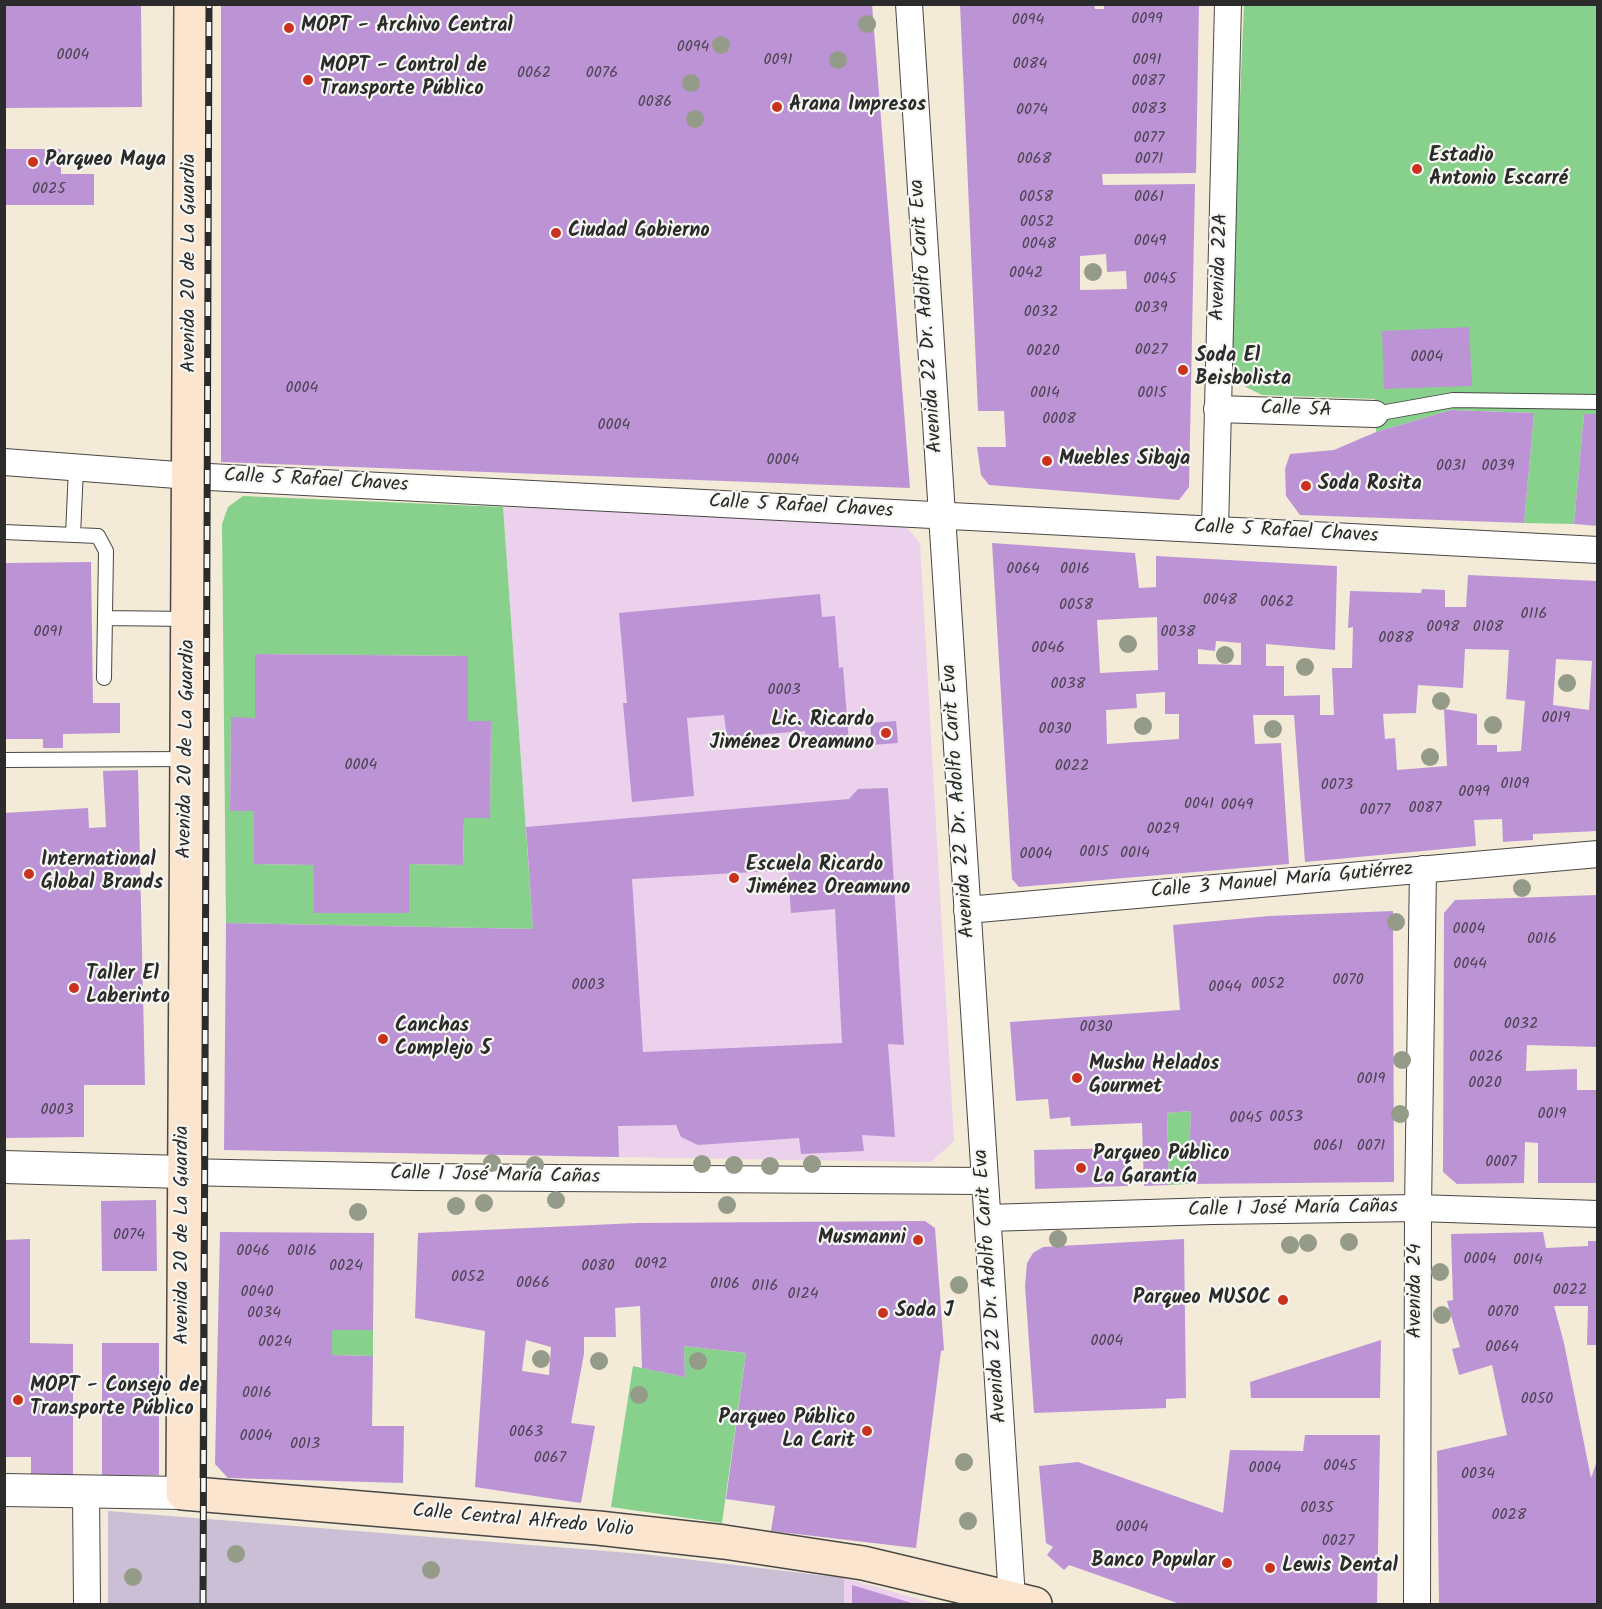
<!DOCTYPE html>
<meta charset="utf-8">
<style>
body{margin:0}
#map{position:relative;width:1602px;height:1609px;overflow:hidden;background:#f3ead8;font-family:Kalam,sans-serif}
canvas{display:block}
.frame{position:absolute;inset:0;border:6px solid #2b2b2b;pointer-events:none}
</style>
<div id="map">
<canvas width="1602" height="1609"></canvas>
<div class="frame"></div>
</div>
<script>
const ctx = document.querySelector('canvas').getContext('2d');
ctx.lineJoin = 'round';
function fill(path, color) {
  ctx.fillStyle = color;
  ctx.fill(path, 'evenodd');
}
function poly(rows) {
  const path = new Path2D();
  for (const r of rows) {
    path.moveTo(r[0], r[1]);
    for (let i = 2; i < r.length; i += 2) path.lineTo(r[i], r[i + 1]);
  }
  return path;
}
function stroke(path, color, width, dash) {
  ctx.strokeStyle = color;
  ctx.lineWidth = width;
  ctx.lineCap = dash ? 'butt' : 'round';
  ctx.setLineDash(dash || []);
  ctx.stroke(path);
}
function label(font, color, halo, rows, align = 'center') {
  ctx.font = font + ' Kalam,sans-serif';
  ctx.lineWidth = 4.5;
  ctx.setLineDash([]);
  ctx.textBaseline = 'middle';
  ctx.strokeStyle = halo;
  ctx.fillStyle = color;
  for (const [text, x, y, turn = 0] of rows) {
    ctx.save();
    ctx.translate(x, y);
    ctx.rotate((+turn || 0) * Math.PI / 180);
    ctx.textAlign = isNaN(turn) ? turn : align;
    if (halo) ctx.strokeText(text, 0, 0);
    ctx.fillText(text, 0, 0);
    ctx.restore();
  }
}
const built = poly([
 [503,507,904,524,920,543,954,1141,931,1162,549,1156],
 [844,1578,937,1604,844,1604]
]);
const industrial = poly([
 [108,1511,643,1554,844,1578,844,1604,108,1604]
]);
const green = poly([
 [1244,5,1597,5,1598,414,1584,414,1574,524,1524,523,1534,413,1451,410,1376,432,1375,399,1262,395,1246,387,1236,377,1232,367,1230,334],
 [243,496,503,507,533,929,226,923,222,524,228,507],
 [255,654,468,656,468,721,491,721,490,817,464,818,463,865,409,864,409,913,315,913,314,865,254,864,254,811,230,810,231,718,255,718],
 [1191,1111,1188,1184,1169,1185,1167,1113],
 [332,1330,373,1330,373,1356,332,1355],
 [684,1346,746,1353,722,1523,611,1507,633,1366,685,1377]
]);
const building = poly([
 [4,4,141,4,142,107,4,108],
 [221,4,872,4,910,488,221,462],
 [960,4,1094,4,1095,9,1104,9,1104,4,1199,4,1196,173,1102,174,1103,185,1195,184,1189,487,1179,500,989,485,981,475,977,447,1006,447,1004,411,978,411],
 [1106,254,1107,272,1126,271,1127,289,1080,290,1080,256],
 [4,149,61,149,61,174,94,174,94,205,4,205],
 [1469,327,1472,386,1384,389,1382,331],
 [1451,410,1534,413,1524,523,1300,515,1286,496,1285,469,1290,454,1334,450,1376,432],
 [1584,414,1598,414,1598,526,1574,524],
 [992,543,1135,553,1139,588,1156,587,1156,556,1337,566,1335,650,1266,644,1266,666,1284,666,1284,696,1320,695,1320,715,1334,715,1332,668,1352,668,1353,627,1348,628,1350,591,1421,593,1422,589,1445,590,1445,607,1466,607,1468,575,1598,581,1598,831,1533,834,1533,840,1503,842,1502,819,1474,820,1476,846,1305,862,1294,715,1253,715,1255,744,1281,743,1289,864,1019,887,1012,879],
 [1157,617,1158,670,1100,673,1097,620],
 [1216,641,1241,643,1241,665,1198,664,1198,649,1215,651],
 [1465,649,1509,650,1506,699,1525,701,1521,751,1497,752,1497,745,1477,745,1477,714,1444,709,1447,766,1397,770,1395,738,1385,739,1383,714,1416,713,1418,685,1463,688],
 [1556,659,1592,661,1589,710,1553,705],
 [1165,692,1165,714,1179,714,1179,739,1107,744,1106,710,1137,708,1136,694],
 [91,562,93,703,120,703,120,733,63,734,63,748,43,748,43,739,4,739,4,563],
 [820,594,822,617,835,616,839,668,843,667,849,742,806,746,805,731,727,737,724,715,687,718,694,796,632,802,623,703,627,703,619,613],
 [255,654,468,656,468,721,491,721,490,818,464,818,463,865,409,864,409,913,314,913,314,865,254,864,254,811,230,811,231,717,255,718],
 [896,721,898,743,872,745,870,723],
 [138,770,145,1085,84,1085,84,1137,4,1138,4,813,88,808,89,828,106,827,103,771],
 [888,788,904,1045,888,1044,895,1137,862,1135,864,1151,801,1154,799,1138,698,1145,681,1137,676,1125,618,1126,619,1157,224,1150,226,923,533,929,526,827,849,799,858,789],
 [788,870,791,913,835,909,842,1043,643,1052,632,879],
 [1598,895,1598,1047,1527,1045,1526,1071,1577,1069,1577,1090,1598,1090,1598,1183,1538,1183,1538,1143,1525,1142,1524,1183,1457,1184,1443,1172,1444,913,1455,900],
 [1393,911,1394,1182,1188,1184,1191,1111,1167,1113,1169,1185,1144,1186,1142,1123,1071,1126,1070,1117,1050,1119,1048,1099,1016,1101,1010,1022,1180,1010,1173,925,1269,916],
 [1127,1148,1128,1186,1035,1189,1034,1150],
 [156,1200,157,1271,102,1271,101,1201],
 [925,1221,935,1228,944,1350,941,1351,916,1548,771,1531,775,1506,726,1499,746,1353,684,1346,685,1377,642,1368,640,1306,615,1308,616,1337,584,1337,584,1354,571,1423,595,1426,581,1503,475,1487,485,1331,415,1318,418,1233,637,1223],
 [526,1340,551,1347,549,1375,522,1371],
 [220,1232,374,1233,373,1330,332,1330,332,1355,373,1356,372,1426,404,1426,403,1483,228,1478,215,1464],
 [1543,1232,1546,1248,1588,1246,1588,1241,1598,1241,1598,1345,1587,1345,1588,1306,1554,1306,1564,1343,1591,1478,1598,1458,1598,1604,1439,1604,1437,1451,1507,1435,1492,1365,1459,1375,1452,1349,1460,1347,1447,1301,1453,1300,1451,1234],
 [30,1239,30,1343,73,1344,73,1476,31,1476,31,1457,4,1457,4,1240],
 [1184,1239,1186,1398,1166,1399,1166,1408,1034,1413,1025,1286,1027,1263,1033,1253,1043,1247],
 [1381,1340,1380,1398,1251,1398,1250,1382],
 [102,1343,159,1343,159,1475,102,1475],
 [1305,1435,1380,1435,1377,1604,1180,1604,1069,1565,1064,1570,1047,1555,1053,1547,1046,1543,1039,1466,1078,1462,1223,1513,1230,1450,1303,1451],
 [852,1585,915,1604,852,1604]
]);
const service = poly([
 [1375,414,1453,400,1598,402],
 [4,532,98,536,106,551,104,678],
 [73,535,76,468],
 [105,618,189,619],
 [4,760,188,759]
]);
const minor = poly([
 [909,4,1012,1598],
 [1217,409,1375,414],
 [4,462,190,476,1598,550],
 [1215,529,1228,4],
 [967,910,1598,854],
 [183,1172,415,1177,985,1181],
 [988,1218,1212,1211,1418,1208,1598,1214],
 [86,1490,87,1604],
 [1417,1604,1418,1208,1423,869]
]);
const tertiary = poly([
 [4,1167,183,1172],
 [4,1490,183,1493]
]);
const secondary = poly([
 [191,4,183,1493,598,1528,724,1542,863,1563,1035,1604]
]);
const rail = poly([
 [203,1604,209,4]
]);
const trees = [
 [867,24],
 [721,45],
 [838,60],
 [691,83],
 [695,119],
 [1093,272],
 [1128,644],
 [1225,655],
 [1305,667],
 [1567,683],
 [1441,701],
 [1493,725],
 [1143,726],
 [1273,729],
 [1430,757],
 [1522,888],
 [1396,922],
 [1402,1060],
 [1400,1114],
 [492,1163],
 [702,1164],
 [812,1164],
 [535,1165],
 [734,1165],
 [770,1166],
 [556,1200],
 [484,1203],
 [727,1205],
 [456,1206],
 [358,1212],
 [1058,1239],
 [1349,1242],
 [1308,1243],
 [1290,1245],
 [1440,1272],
 [959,1285],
 [1442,1315],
 [541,1359],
 [599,1361],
 [698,1361],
 [639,1395],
 [964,1462],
 [968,1521],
 [236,1554],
 [431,1570],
 [133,1577]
];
const markers = [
 [289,28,6,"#c8321e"],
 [308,80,6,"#c8321e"],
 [777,107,6,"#c8321e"],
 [33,162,6,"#c8321e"],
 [1417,169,6,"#c8321e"],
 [556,233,6,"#c8321e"],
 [1183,370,6,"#c8321e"],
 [1047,461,6,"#c8321e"],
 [1306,486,6,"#c8321e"],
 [886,733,6,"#c8321e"],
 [29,874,6,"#c8321e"],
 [734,878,6,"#c8321e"],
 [74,988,6,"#c8321e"],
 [383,1039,6,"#c8321e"],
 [1077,1078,6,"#c8321e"],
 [1081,1168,6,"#c8321e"],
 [918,1240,6,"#c8321e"],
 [1283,1300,6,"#c8321e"],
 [883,1313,6,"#c8321e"],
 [18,1400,6,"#c8321e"],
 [867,1431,6,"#c8321e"],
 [1227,1563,6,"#c8321e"],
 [1270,1568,6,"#c8321e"]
];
const numberNames = [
 ["0099",1147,20],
 ["0094",1028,21],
 ["0094",693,48],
 ["0004",73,56],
 ["0091",778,61],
 ["0091",1147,61],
 ["0084",1030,65],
 ["0062",534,74],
 ["0076",602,74],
 ["0087",1148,82],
 ["0086",655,103],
 ["0083",1149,110],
 ["0074",1032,111],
 ["0077",1149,139],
 ["0068",1034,160],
 ["0071",1149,160],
 ["0025",49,190],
 ["0058",1036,198],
 ["0061",1149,198],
 ["0052",1037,223],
 ["0049",1150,242],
 ["0048",1039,245],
 ["0042",1026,274],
 ["0045",1160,280],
 ["0039",1151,309],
 ["0032",1041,313],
 ["0027",1151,351],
 ["0020",1043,352],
 ["0004",1427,358],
 ["0004",302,389],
 ["0014",1045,394],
 ["0015",1152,394],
 ["0008",1059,420],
 ["0004",614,426],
 ["0004",783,461],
 ["0031",1451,467],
 ["0039",1498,467],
 ["0064",1023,570],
 ["0016",1075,570],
 ["0048",1220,601],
 ["0062",1277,603],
 ["0058",1076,606],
 ["0116",1534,615],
 ["0098",1443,628],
 ["0108",1488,628],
 ["0091",48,633],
 ["0038",1178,633],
 ["0088",1396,639],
 ["0046",1048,649],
 ["0038",1068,685],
 ["0003",784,691],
 ["0019",1556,719],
 ["0030",1055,730],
 ["0004",361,766],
 ["0022",1072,767],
 ["0109",1515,785],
 ["0073",1337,786],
 ["0099",1474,793],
 ["0041",1199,805],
 ["0049",1237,806],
 ["0087",1425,809],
 ["0077",1375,811],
 ["0029",1163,830],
 ["0015",1094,853],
 ["0014",1135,854],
 ["0004",1036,855],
 ["0004",1469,930],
 ["0016",1542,940],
 ["0044",1470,965],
 ["0070",1348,981],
 ["0052",1268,985],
 ["0003",588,986],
 ["0044",1225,988],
 ["0032",1521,1025],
 ["0030",1096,1028],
 ["0026",1486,1058],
 ["0019",1371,1080],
 ["0020",1485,1084],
 ["0003",57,1111],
 ["0019",1552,1115],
 ["0053",1286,1118],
 ["0045",1246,1119],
 ["0061",1328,1147],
 ["0071",1371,1147],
 ["0007",1501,1163],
 ["0074",129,1236],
 ["0046",253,1252],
 ["0016",302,1252],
 ["0004",1480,1260],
 ["0014",1528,1261],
 ["0092",651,1265],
 ["0024",346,1267],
 ["0080",598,1267],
 ["0052",468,1278],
 ["0066",533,1284],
 ["0106",725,1285],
 ["0116",765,1287],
 ["0022",1570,1291],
 ["0040",257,1293],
 ["0124",803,1295],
 ["0070",1503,1313],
 ["0034",264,1314],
 ["0004",1107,1342],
 ["0024",275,1343],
 ["0064",1502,1348],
 ["0016",257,1394],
 ["0050",1537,1400],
 ["0063",526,1433],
 ["0004",256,1437],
 ["0013",305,1445],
 ["0067",550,1459],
 ["0045",1340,1467],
 ["0004",1265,1469],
 ["0034",1478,1475],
 ["0035",1317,1509],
 ["0028",1509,1516],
 ["0004",1132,1528],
 ["0027",1338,1542]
];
const poiNames = [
 ["MOPT - Archivo Central",301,28],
 ["MOPT - Control de",320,68],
 ["Transporte Público",320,91],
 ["Arana Impresos",789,107],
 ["Estadio",1429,158],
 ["Antonio Escarré",1429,181],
 ["Parqueo Maya",45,162],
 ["Ciudad Gobierno",568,233],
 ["Soda El",1195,358],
 ["Beisbolista",1195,381],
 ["Muebles Sibaja",1059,461],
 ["Soda Rosita",1318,486],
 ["Lic. Ricardo",874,722,"right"],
 ["Jiménez Oreamuno",874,745,"right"],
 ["International",41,862],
 ["Global Brands",41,885],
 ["Escuela Ricardo",746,867],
 ["Jiménez Oreamuno",746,890],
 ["Taller El",86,976],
 ["Laberinto",86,999],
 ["Canchas",395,1028],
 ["Complejo 5",395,1051],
 ["Mushu Helados",1089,1066],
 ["Gourmet",1089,1089],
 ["Parqueo Público",1093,1156],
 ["La Garantía",1093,1179],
 ["Musmanni",906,1240,"right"],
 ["Parqueo MUSOC",1271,1300,"right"],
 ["Soda J",895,1313],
 ["MOPT - Consejo de",30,1388],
 ["Transporte Público",30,1411],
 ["Parqueo Público",855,1420,"right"],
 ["La Carit",855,1443,"right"],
 ["Banco Popular",1215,1563,"right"],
 ["Lewis Dental",1282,1568]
];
const streetNames = [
 ["Avenida 20 de La Guardia",191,263,-90],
 ["Avenida 22A",1221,267,-88],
 ["Avenida 22 Dr. Adolfo Carit Eva",928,316,-94],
 ["Calle 5A",1296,411,2],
 ["Calle 5 Rafael Chaves",316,482,3],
 ["Calle 5 Rafael Chaves",801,508,3],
 ["Calle 5 Rafael Chaves",1286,533,3],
 ["Avenida 20 de La Guardia",188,749,-89],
 ["Avenida 22 Dr. Adolfo Carit Eva",960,801,-94],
 ["Calle 3 Manuel María Gutiérrez",1282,882,-5],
 ["Calle 1 José María Cañas",495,1177,1],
 ["Calle 1 José María Cañas",1293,1210,-1],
 ["Avenida 20 de La Guardia",184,1235,-90],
 ["Avenida 22 Dr. Adolfo Carit Eva",992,1286,-94],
 ["Avenida 24",1417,1291,-90],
 ["Calle Central Alfredo Volio",523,1522,5]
];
fill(built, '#ebd1ec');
fill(industrial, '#cbbfd6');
fill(green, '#88d18c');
fill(building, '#bc94d6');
stroke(service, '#494845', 16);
stroke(minor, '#494845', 28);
stroke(tertiary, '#494845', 34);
stroke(secondary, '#494845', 36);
stroke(service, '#fff', 14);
stroke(minor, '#fff', 26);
stroke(tertiary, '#fff', 32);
stroke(secondary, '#fce5cf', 33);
stroke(rail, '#2b2b2b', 7);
stroke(rail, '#f6f6f2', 4.5, [14]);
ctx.fillStyle = '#949c89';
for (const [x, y] of trees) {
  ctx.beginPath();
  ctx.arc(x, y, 9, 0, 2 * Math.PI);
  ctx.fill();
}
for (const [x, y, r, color] of markers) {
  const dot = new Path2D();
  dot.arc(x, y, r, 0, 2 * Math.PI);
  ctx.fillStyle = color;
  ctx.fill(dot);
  stroke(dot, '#f6f6f2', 2);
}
label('16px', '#4f4556', null, numberNames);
label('bold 20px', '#2b2b2b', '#f6f6f2', poiNames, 'left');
label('20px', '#2b2b2b', '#f6f6f2', streetNames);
</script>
